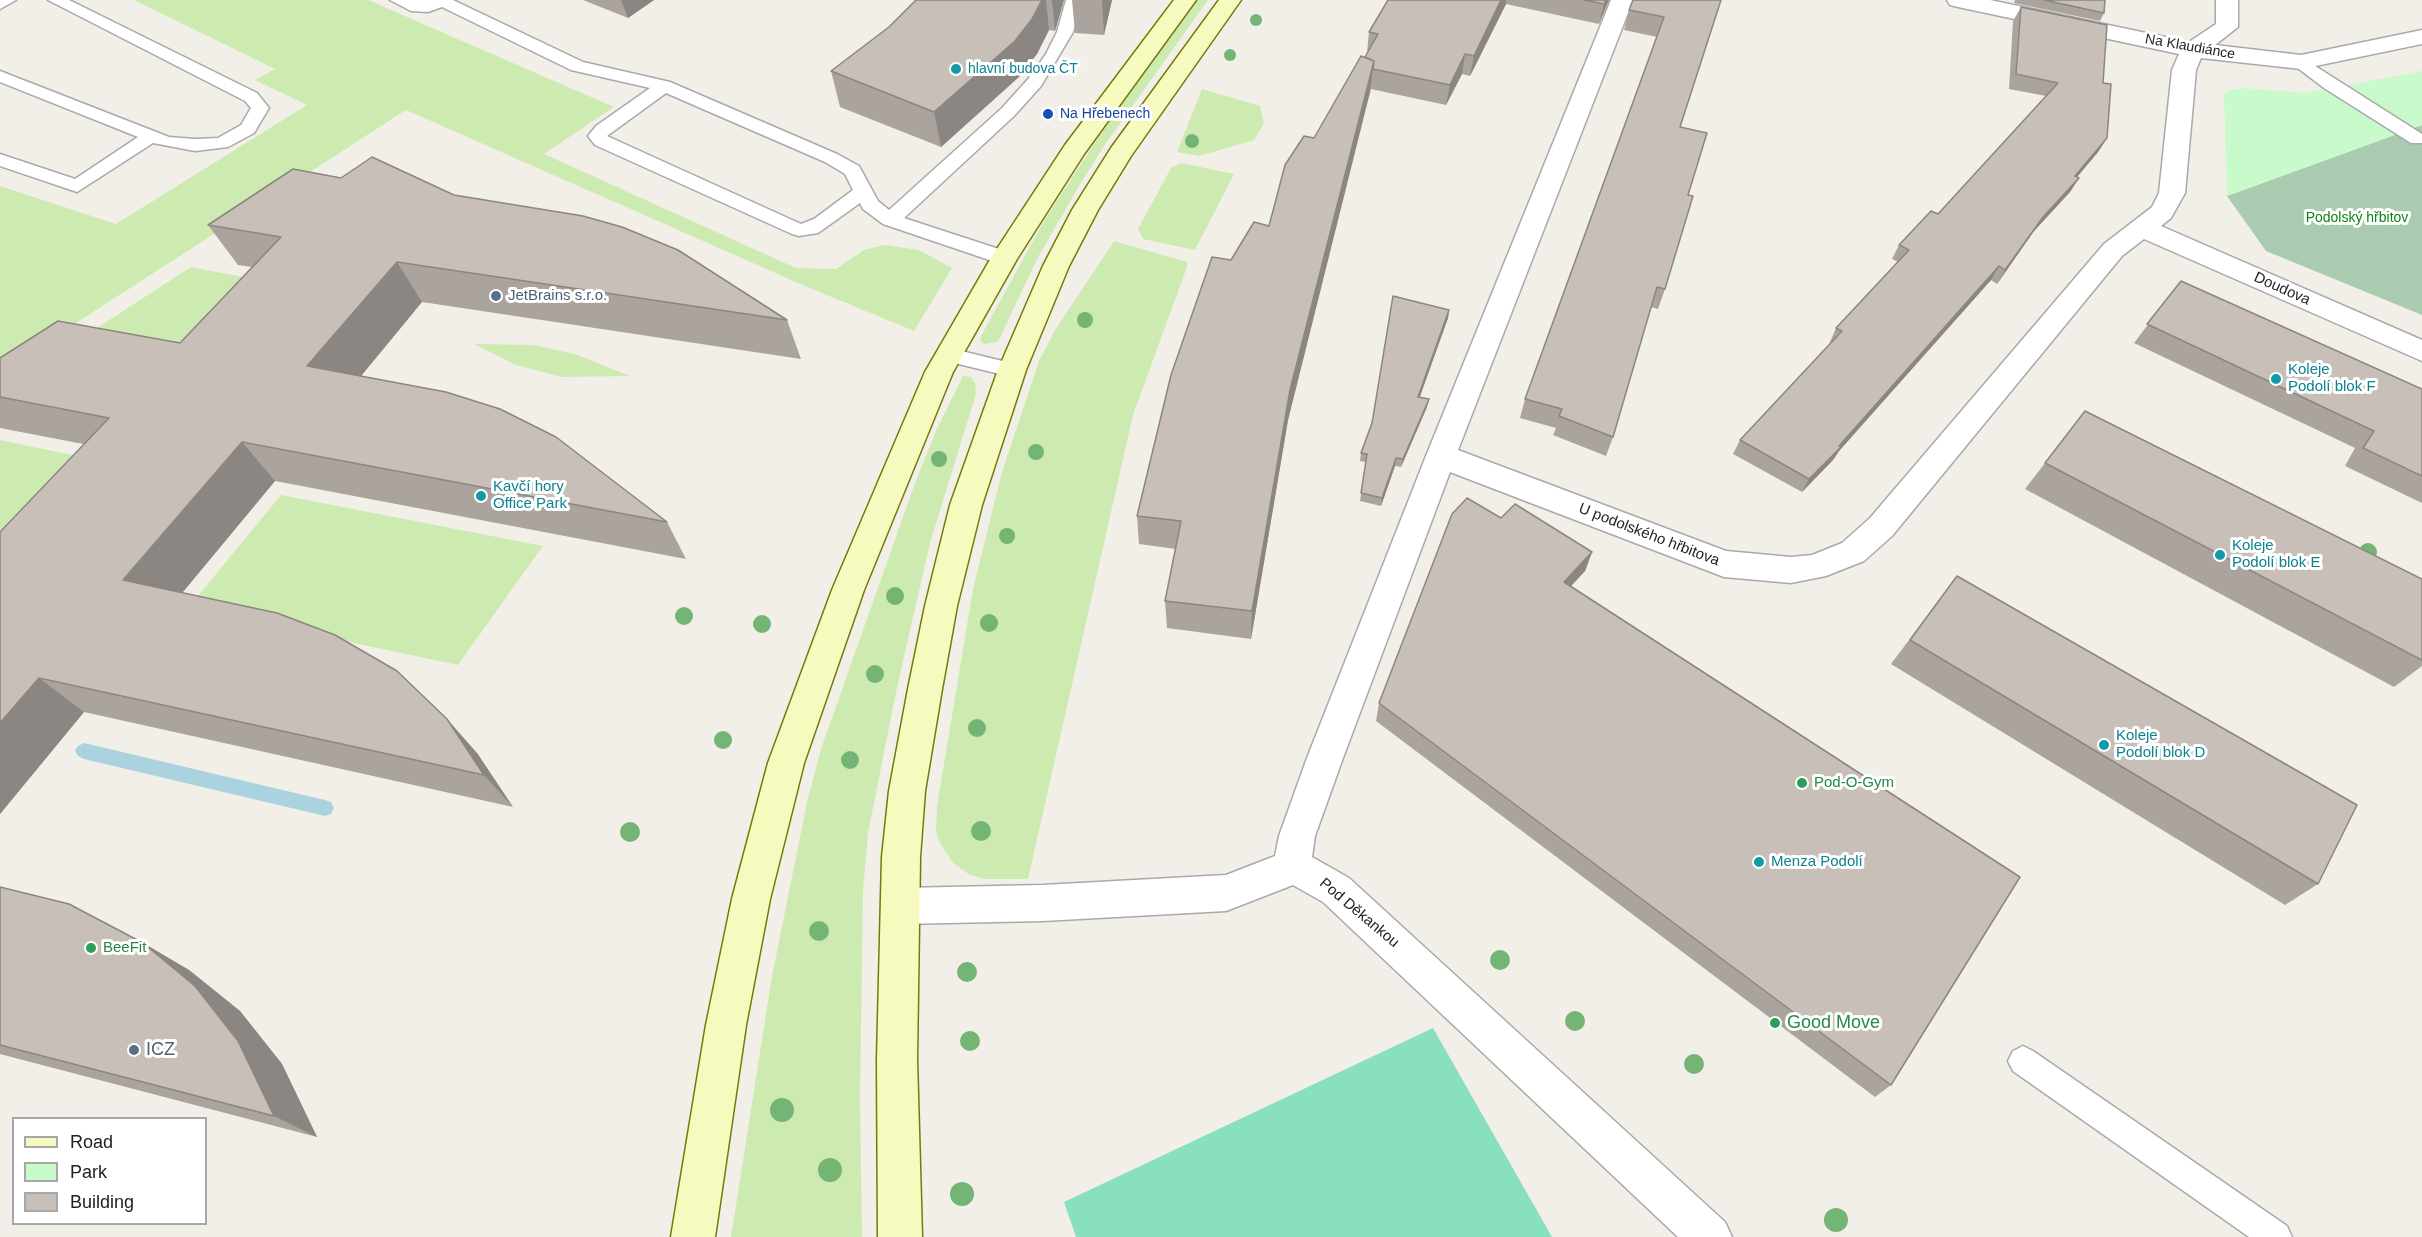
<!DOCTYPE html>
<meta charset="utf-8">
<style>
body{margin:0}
#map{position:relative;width:2422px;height:1237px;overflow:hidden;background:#f2efe9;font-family:Arial,sans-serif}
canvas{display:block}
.legend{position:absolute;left:12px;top:1117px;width:195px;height:108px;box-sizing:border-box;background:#fff;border:2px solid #a7a7a7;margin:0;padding:8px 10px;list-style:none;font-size:18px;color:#222}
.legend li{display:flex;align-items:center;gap:12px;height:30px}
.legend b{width:30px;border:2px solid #a7a7a7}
</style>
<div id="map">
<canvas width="2422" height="1237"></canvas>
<ul class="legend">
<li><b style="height:8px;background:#f7fabf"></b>Road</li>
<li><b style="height:16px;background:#c8facc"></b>Park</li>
<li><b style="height:16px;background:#c7bfb8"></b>Building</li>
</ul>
</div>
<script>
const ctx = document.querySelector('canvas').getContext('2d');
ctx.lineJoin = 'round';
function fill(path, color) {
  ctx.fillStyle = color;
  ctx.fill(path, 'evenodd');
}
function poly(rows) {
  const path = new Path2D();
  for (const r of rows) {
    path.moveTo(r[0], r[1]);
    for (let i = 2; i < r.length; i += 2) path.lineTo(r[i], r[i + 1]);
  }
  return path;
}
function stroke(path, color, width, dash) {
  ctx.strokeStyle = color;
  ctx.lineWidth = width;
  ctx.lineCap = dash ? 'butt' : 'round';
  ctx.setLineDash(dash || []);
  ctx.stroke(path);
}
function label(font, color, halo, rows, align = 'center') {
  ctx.font = font + ' Arial,sans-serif';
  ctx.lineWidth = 6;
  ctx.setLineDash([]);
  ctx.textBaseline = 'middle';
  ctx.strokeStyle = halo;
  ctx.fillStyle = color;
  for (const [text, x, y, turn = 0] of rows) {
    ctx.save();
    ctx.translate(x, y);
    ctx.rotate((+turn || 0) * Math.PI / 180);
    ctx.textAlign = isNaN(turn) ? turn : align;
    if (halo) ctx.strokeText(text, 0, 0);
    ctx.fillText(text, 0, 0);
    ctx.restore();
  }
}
const grass = poly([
 [134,0,368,0,614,107,544,154,796,268,836,269,864,250,885,245,919,250,952,268,914,331,805,286,406,110,0,372,0,186,116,224,307,105,255,80,275,69],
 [1197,0,1208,0,1102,149,1079,186,1037,259,998,342,984,344,980,341,981,336,1044,221,1096,141],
 [1202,89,1260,106,1264,123,1254,140,1199,156,1177,152],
 [1181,163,1234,174,1195,250,1143,239,1138,229,1171,168],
 [1114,241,1187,262,1187,267,1133,415,1028,879,985,879,970,875,953,863,938,840,936,830,937,806,973,589,1002,472,1039,361,1055,330],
 [191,267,284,285,201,371,66,348],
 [474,344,533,345,575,354,630,376,562,377,516,365],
 [963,376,971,377,975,383,976,394,930,543,896,692,868,833,863,891,860,1099,862,1237,731,1237,772,976,807,802,821,749,915,483,936,431],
 [0,440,120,465,0,563],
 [281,495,543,546,458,665,188,608]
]);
const cemetery = poly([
 [2422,125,2422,315,2266,251,2227,196]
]);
const park = poly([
 [2422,71,2422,125,2227,196,2224,95,2229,90,2243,88,2306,93]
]);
const pitch = poly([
 [1433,1028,1552,1237,1076,1237,1064,1202]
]);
const stream = poly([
 [84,743,325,800,331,802,334,808,331,814,325,816,84,759,78,756,75,751,78,746,84,743]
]);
const lane = poly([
 [0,0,16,0,0,9,0,0],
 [48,0,69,0,257,93,269,108,254,133,228,147,195,151,153,143,77,192,0,166,0,154,75,179,138,137,0,82,0,71,169,137,195,139,218,138,241,125,251,108,245,101,48,0],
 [390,0,453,0,583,62,670,82,837,154,859,166,878,201,889,210,1002,108,1029,78,1046,54,1057,32,1066,0,1082,0,1073,32,1041,86,1014,116,904,218,1011,253,1014,258,1011,263,1004,265,883,224,863,209,860,203,818,233,799,236,792,234,595,145,588,136,596,126,650,88,571,70,442,7,428,12,411,11,390,0],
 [666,93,825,162,845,174,853,190,814,219,801,224,607,136,666,93],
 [2301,57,2422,134,2422,143,2411,143,2324,88,2295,66,2292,62,2295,58,2301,57],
 [949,348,1019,365,1022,370,1019,375,1012,377,942,360,939,355,942,350,949,348],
 [2023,1046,2033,1051,2287,1226,2292,1237,2249,1237,2013,1071,2008,1061,2013,1051,2023,1046]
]);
const street = poly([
 [1611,0,1633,0,1458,450,1726,551,1791,557,1812,555,1842,543,1870,518,2104,244,2152,207,2159,193,2172,70,2179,54,1958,7,1950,5,1947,0,1990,0,2189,42,2216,24,2216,0,2238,0,2238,27,2215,45,2301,55,2422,30,2422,44,2301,69,2201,58,2196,70,2185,193,2171,218,2161,226,2422,340,2422,361,2144,239,2122,256,1892,536,1864,561,1826,576,1791,583,1724,577,1450,472,1343,758,1315,836,1312,857,1349,878,1725,1222,1732,1237,1678,1237,1323,902,1293,885,1226,911,1043,921,901,924,888,919,882,906,888,893,901,888,1043,885,1226,875,1275,856,1279,836,1307,758,1426,456,1611,0]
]);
const secondary = poly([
 [1174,0,1196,0,1084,154,1017,259,953,372,864,590,804,763,770,899,746,1025,715,1237,671,1237,706,1025,732,899,768,763,832,590,925,372,991,258,1065,145,1174,0],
 [1219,0,1241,0,1131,156,1098,210,1069,266,1026,370,982,505,957,606,942,689,925,791,920,857,917,1059,922,1237,878,1237,877,1059,882,857,889,791,908,689,925,606,950,505,998,370,1043,266,1072,210,1111,148,1219,0]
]);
const trees = [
 [1256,20,6],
 [1230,55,6],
 [1192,141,7],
 [1085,320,8],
 [1036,452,8],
 [939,459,8],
 [1007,536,8],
 [2368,552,9],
 [895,596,9],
 [684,616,9],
 [989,623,9],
 [762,624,9],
 [875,674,9],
 [977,728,9],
 [723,740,9],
 [850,760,9],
 [981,831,10],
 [630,832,10],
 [819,931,10],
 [1500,960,10],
 [967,972,10],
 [1575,1021,10],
 [970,1041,10],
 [1694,1064,10],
 [782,1110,12],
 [830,1170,12],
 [962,1194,12],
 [1836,1220,12]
];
const wall = poly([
 [583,0,654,0,628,18],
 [916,0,1064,0,1055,31,1049,30,1037,54,1020,76,941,147,840,107,831,71,889,27],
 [1072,0,1112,0,1104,35,1075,33],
 [1388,0,1609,0,1599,24,1506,4,1470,76,1462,74,1446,105,1371,89,1288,420,1251,639,1167,628,1165,601,1176,549,1139,544,1137,516,1231,260,1269,226,1314,138,1367,53,1369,32],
 [1721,0,1680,127,1688,195,1665,289,1658,309,1651,307,1613,437,1606,456,1553,435,1556,428,1520,418,1525,399,1657,37,1624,30,1629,10],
 [2015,0,2105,0,2104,13,2100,21,2014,3],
 [2021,7,2103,83,2107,138,2098,152,2077,177,2079,178,2070,192,2034,231,1997,284,1991,280,1839,451,1833,460,1802,492,1733,454,1740,440,1831,343,1830,342,1836,328,1898,262,1892,259,1899,245,1938,214,2046,96,2009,89,2013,21],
 [341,178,454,195,787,320,801,359,422,302,361,376,667,522,686,559,275,481,182,593,477,753,513,807,84,712,0,814,83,444,0,428,0,358,180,343,252,267,238,265,208,225],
 [2181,281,2422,389,2422,503,2345,466,2355,448,2134,343],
 [1449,310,1448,318,1419,398,1427,407,1401,467,1395,466,1381,506,1360,501,1366,462,1360,461,1361,453],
 [2085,411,2422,579,2422,666,2394,687,2025,489],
 [1501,518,1592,552,1585,571,1571,586,1891,1085,1875,1097,1376,721,1379,703],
 [1957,576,2318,884,2285,905,1891,664],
 [0,887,143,943,189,970,240,1011,282,1064,317,1137,0,1054]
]);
const shadedWall = poly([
 [621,0,654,0,628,18],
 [1042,0,1046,0,1049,30,1037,54,1020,76,941,147,934,112],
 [1052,0,1064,0,1055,31],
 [1102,0,1112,0,1104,35],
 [1501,0,1506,0,1506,4,1470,76,1474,56],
 [1606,0,1609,0,1599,24,1604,4],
 [1465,54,1462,74,1446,105,1450,85],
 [1374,61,1370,91,1288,420,1251,639,1252,611,1290,390],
 [2107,138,2098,152,2066,190,2075,176],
 [2079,178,2070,192,2034,231,1997,284,2005,270,2043,217],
 [397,262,422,302,337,405,307,366],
 [1999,266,1991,280,1839,451,1833,460,1802,492,1809,479],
 [1449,310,1448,318,1417,405,1418,397],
 [1429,399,1427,407,1401,467,1403,459],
 [242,442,275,481,163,616,123,580],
 [1396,458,1395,466,1381,506,1382,498],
 [1592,552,1585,571,1557,601,1564,582],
 [39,678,84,712,0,814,0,723],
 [447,719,477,753,513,807,484,775],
 [143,943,189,970,240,1011,282,1064,317,1137,274,1116]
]);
const building = poly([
 [916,0,1042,0,1032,19,1015,41,934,112,831,71,889,27,916,0],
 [1388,0,1501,0,1474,56,1465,54,1450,85,1373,69,1374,61,1365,57,1378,34,1369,32,1388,0],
 [1584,0,1606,0,1604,4,1584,0],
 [1633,0,1721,0,1680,127,1707,133,1688,195,1693,196,1665,289,1657,287,1613,437,1559,416,1562,409,1525,399,1664,17,1629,10,1633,0],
 [2044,0,2105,0,2104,13,2044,0],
 [2021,7,2107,25,2103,83,2111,84,2107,138,2075,176,2079,178,2043,217,2005,270,1999,266,1839,446,1841,447,1809,479,1740,440,1842,331,1836,328,1909,250,1899,245,1931,211,1938,214,2058,83,2016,74,2021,7],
 [1361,56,1374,61,1290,390,1252,611,1165,601,1181,521,1137,516,1171,375,1212,257,1231,260,1254,222,1269,226,1285,165,1304,136,1314,138,1361,56],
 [372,157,454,195,583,216,622,227,678,250,787,320,397,262,307,366,446,392,500,409,556,437,667,522,242,442,123,580,277,613,335,635,397,671,447,719,484,775,39,678,0,723,0,532,109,418,0,397,0,358,58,321,180,343,281,237,208,225,293,169,341,178,372,157],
 [2181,281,2422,389,2422,476,2363,448,2374,431,2147,324,2181,281],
 [1393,296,1449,310,1418,397,1429,399,1403,459,1396,458,1382,498,1361,493,1367,454,1361,453,1372,423,1393,296],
 [2085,411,2422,579,2422,660,2045,463,2085,411],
 [1467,498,1501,518,1515,504,1592,552,1564,582,2020,877,1891,1085,1379,703,1452,514,1467,498],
 [1957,576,2357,805,2318,884,1910,640,1957,576],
 [0,887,69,904,143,943,195,986,238,1041,274,1116,0,1045,0,887]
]);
const markers = [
 [956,69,6,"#0f9aa8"],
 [1048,114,6,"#1a4fb4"],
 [496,296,6,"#5c6f8a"],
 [2276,379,6,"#0f9aa8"],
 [481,496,6,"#0f9aa8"],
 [2220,555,6,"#0f9aa8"],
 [2104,745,6,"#0f9aa8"],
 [1802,783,6,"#2e9e5b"],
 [1759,862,6,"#0f9aa8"],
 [91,948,6,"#2e9e5b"],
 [1775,1023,6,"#2e9e5b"],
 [134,1050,6,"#5c6f8a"]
];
const farStreetnames = [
 ["Na Klaudiánce",2190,47,10]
];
const farCulturenames = [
 ["hlavní budova ČT",968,69]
];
const farTransitnames = [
 ["Na Hřebenech",1060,114]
];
const farParknames = [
 ["Podolský hřbitov",2357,218]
];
const streetNames = [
 ["Doudova",2282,289,24],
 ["U podolského hřbitova",1649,535,21],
 ["Pod Děkankou",1359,913,40]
];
const serviceNames = [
 ["JetBrains s.r.o.",508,296]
];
const cultureNames = [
 ["Koleje",2288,370],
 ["Podolí blok F",2288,387],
 ["Kavčí hory",493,487],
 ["Office Park",493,504],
 ["Koleje",2232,546],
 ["Podolí blok E",2232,563],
 ["Koleje",2116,736],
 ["Podolí blok D",2116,753],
 ["Menza Podolí",1771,862]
];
const leisureNames = [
 ["Pod-O-Gym",1814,783],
 ["BeeFit",103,948]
];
const nearLeisurenames = [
 ["Good Move",1787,1023]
];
const nearServicenames = [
 ["ICZ",146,1050]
];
fill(grass, '#cdebb0');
fill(cemetery, '#aacbaf');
fill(park, '#c8facc');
fill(pitch, '#88e0be');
fill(stream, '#aad3df');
stroke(lane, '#a9a9a9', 3);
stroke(street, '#a9a9a9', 3);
stroke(secondary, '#707d05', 3);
fill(lane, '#fff');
fill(street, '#fff');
fill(secondary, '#f7fabf');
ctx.fillStyle = '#74b475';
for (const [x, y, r] of trees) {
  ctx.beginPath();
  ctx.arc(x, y, r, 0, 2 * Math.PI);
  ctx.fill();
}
fill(wall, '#aba49e');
fill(shadedWall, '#8b8681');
fill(building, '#c7bfb8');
stroke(building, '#8b8681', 1.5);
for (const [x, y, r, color] of markers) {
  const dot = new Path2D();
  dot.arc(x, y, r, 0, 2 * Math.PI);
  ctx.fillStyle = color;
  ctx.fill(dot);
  stroke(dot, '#fff', 2);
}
label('14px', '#222', '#fff', farStreetnames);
label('14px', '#0d838f', '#fff', farCulturenames, 'left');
label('14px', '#164399', '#fff', farTransitnames, 'left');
label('14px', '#0c8416', '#fff', farParknames);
label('15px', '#222', '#fff', streetNames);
label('15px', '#4e5e75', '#fff', serviceNames, 'left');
label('15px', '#0d838f', '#fff', cultureNames, 'left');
label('15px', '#27864d', '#fff', leisureNames, 'left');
label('18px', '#27864d', '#fff', nearLeisurenames, 'left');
label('18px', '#4e5e75', '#fff', nearServicenames, 'left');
</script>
